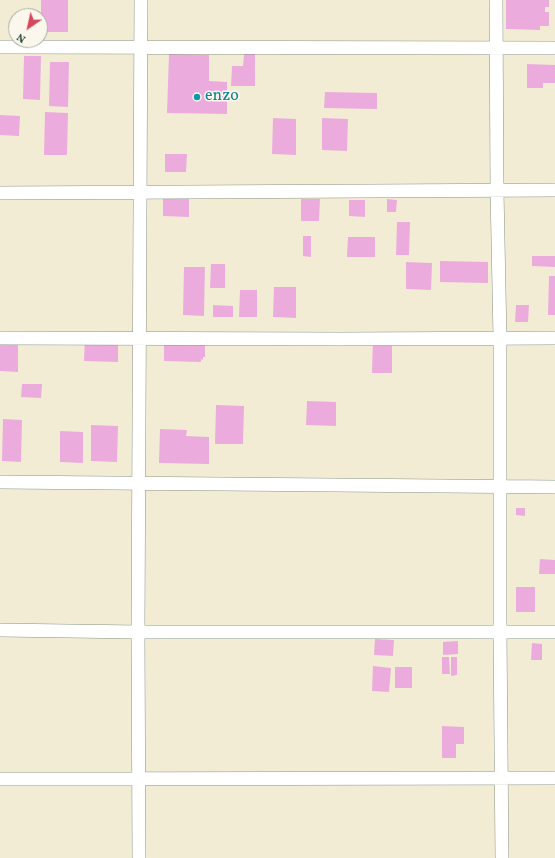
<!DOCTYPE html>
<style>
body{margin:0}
#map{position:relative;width:555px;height:858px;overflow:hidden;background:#f3ecd5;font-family:Vollkorn,serif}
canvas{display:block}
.north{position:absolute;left:8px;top:8px;width:40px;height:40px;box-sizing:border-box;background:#fbf7ec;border:1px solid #a3ada2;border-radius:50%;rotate:214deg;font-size:11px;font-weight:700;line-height:16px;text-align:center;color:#1f3d34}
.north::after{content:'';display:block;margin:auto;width:14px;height:18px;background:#d1495b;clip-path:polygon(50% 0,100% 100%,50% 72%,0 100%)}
</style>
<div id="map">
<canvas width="555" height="858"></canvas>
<div class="north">N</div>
</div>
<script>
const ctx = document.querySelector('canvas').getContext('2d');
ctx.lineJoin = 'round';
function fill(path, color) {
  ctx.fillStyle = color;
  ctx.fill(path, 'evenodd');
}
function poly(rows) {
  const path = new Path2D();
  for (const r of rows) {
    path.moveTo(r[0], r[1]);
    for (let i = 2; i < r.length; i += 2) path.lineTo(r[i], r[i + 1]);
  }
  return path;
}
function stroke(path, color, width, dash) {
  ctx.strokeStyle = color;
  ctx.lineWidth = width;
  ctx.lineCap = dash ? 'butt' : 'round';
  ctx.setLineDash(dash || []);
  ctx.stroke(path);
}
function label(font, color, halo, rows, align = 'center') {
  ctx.font = font + ' Vollkorn,serif';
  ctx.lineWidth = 3;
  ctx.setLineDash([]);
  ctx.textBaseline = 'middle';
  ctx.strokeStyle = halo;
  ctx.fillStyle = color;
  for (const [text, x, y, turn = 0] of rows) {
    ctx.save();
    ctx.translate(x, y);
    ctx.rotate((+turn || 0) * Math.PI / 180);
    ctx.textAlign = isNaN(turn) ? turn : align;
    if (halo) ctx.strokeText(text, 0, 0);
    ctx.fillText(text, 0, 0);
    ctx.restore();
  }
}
const building = poly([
 [41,0,68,0,68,32,41,32],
 [506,0,549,0,549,7,545,7,545,12,549,12,549,26,540,26,540,30,506,29],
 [169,54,209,55,209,81,227,82,227,114,167,113],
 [244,54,255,54,255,86,231,86,232,66,243,66],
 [24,56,41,56,40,100,23,99],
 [50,62,69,62,68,107,49,106],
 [527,64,555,65,555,83,543,83,543,88,527,88],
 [325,92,377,93,377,109,324,108],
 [45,112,68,113,67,155,44,155],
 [0,115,20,116,19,136,0,135],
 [273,118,296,119,296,155,272,154],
 [322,118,348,119,347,151,322,150],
 [165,154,187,154,186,172,165,172],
 [163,198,189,198,189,217,163,216],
 [301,199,320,199,319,221,301,221],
 [387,199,397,200,396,212,387,212],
 [349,200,365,200,365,217,349,216],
 [397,222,410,222,409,255,396,255],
 [303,236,311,236,311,257,303,256],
 [348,237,375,237,375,257,347,257],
 [532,256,555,256,555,267,532,266],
 [440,261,488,262,488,283,440,282],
 [406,262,432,263,431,290,406,289],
 [211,264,225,264,225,288,210,288],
 [184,267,205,267,204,316,183,315],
 [549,276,555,276,555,315,548,315],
 [274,287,296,287,296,318,273,317],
 [240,290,257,290,257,317,239,317],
 [213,305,233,306,233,317,213,317],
 [516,305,529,305,528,322,515,322],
 [85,337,118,338,118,362,84,361],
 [373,338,392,339,392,373,372,373],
 [0,343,18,343,18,372,0,371],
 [164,343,205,344,205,357,203,357,203,360,201,359,201,362,164,361],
 [22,384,42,384,41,398,21,397],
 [307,401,336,402,336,426,306,425],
 [216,405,244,406,243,444,215,444],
 [3,419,22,420,21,462,2,461],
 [91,425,118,426,117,462,91,461],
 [160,429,187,430,186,436,209,437,209,464,159,463],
 [60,431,83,432,83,463,60,462],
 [516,508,525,508,525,516,516,515],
 [540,559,555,560,555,574,539,574],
 [516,587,535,587,535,612,516,612],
 [375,639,394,640,393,656,374,655],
 [458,641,458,654,443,655,443,642],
 [532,643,542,644,542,660,531,660],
 [442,657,449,657,450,674,442,674],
 [451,657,457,657,457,675,451,676],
 [373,666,391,668,389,692,372,691],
 [395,667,412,667,412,688,395,688],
 [442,726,464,727,464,744,456,744,456,758,442,758]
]);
const minor = poly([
 [496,0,497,191,500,338,500,632,502,858],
 [0,47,555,48],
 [0,193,555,190],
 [0,338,340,339,555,338],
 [0,482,555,487],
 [0,630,138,632,555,632],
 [0,779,555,778],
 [139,858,138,632,141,0]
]);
const markers = [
 [197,97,4,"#0f9aa8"]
];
const cultureNames = [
 ["enzo",205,97]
];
fill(building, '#ebacdd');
stroke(minor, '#899484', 14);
stroke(minor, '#fff', 13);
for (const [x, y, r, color] of markers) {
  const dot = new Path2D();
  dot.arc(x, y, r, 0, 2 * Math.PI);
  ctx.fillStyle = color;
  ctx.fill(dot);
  stroke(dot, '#fbf7ec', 1.5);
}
label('16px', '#0d838f', '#fbf7ec', cultureNames, 'left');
</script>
